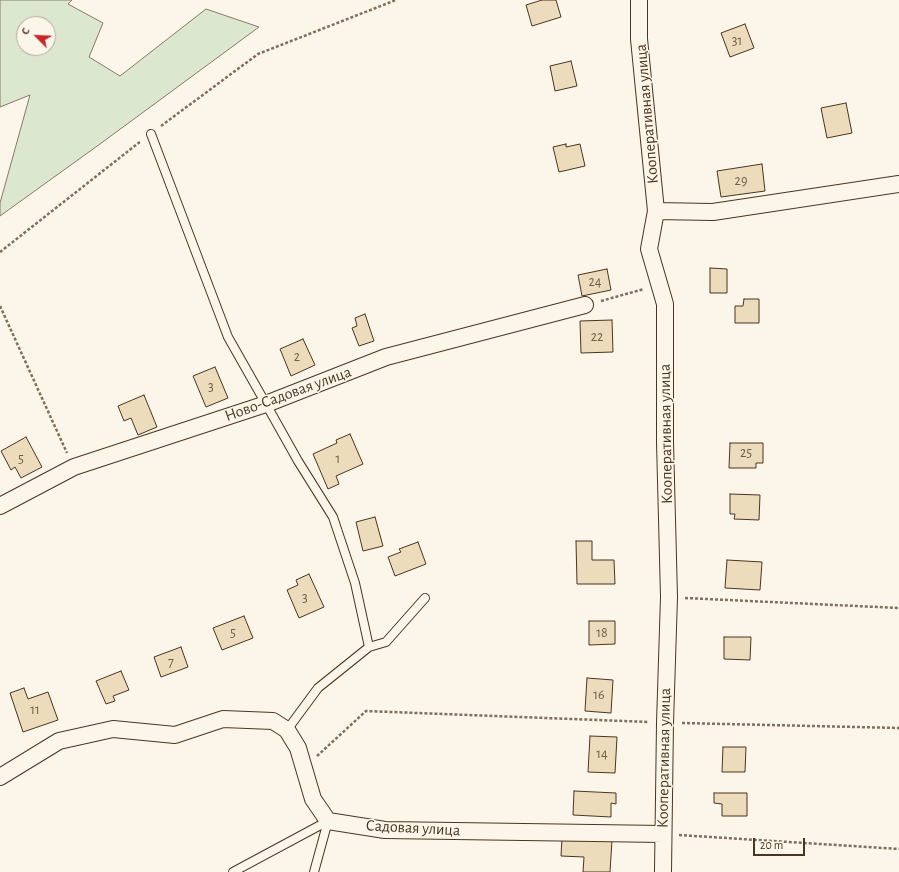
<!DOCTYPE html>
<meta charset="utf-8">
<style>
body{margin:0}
#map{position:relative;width:899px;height:872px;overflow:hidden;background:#fbf6e9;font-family:"Alegreya Sans",sans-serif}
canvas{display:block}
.north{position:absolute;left:16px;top:16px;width:40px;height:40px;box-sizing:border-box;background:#fbf6e9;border:1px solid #b4a999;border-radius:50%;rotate:294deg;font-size:11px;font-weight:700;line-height:16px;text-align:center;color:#4a3520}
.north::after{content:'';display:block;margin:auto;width:14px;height:18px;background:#c62828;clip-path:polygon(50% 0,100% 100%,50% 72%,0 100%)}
.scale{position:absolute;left:753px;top:838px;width:52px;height:18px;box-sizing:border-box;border:2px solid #4a3520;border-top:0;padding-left:5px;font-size:12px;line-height:14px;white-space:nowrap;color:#4a3520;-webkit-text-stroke:3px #fbf6e9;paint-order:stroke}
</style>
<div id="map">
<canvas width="899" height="872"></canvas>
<div class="north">С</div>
<div class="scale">20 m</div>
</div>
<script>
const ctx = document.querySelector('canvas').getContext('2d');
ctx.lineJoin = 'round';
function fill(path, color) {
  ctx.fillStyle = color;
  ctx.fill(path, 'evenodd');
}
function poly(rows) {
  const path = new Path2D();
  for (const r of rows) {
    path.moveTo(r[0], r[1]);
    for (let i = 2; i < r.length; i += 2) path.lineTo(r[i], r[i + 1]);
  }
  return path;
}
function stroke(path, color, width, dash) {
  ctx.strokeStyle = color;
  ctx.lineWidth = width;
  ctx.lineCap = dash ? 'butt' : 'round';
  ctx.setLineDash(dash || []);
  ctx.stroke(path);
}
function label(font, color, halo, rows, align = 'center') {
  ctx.font = font + ' "Alegreya Sans",sans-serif';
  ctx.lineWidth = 3;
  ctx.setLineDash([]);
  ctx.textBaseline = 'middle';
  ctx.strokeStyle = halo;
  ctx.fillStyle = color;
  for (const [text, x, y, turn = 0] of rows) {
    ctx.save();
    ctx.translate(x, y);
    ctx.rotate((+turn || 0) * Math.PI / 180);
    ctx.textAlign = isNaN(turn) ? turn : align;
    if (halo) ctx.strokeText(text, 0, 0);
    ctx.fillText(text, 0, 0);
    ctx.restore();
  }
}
const green = poly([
 [0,0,72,0,68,4,103,23,89,57,120,76,206,9,259,27,100,144,0,216,0,203,30,95,0,107,0,0],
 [24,24,48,24,48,48,24,48,24,24]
]);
const building = poly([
 [542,0,556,0,561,17,532,26,526,5,542,0],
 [745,24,754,48,730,57,721,33,745,24],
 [571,61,577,86,555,91,550,66,571,61],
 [846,103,852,133,827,138,821,108,846,103],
 [566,144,566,147,580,144,585,166,559,172,553,147,566,144],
 [762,164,765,191,721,197,717,171,762,164],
 [710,268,727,269,727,293,710,293,710,268],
 [607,269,611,290,582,296,578,275,607,269],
 [744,299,759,299,759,323,735,323,735,306,743,306,744,299],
 [365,314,374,341,359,346,352,328,357,326,355,318,365,314],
 [612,320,613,352,581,353,580,321,612,320],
 [303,339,315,365,291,376,280,349,303,339],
 [215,367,228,398,206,407,193,376,215,367],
 [144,395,157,427,138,435,131,418,124,421,118,406,144,395],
 [350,434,363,464,336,476,339,484,328,489,313,454,337,443,336,440,350,434],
 [26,437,42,467,21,478,15,467,11,470,1,451,26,437],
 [730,443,763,443,763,463,756,463,756,468,729,468,730,443],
 [730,494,760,495,759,520,734,519,735,514,730,514,730,494],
 [375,517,383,546,363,551,356,522,375,517],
 [576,541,592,541,592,560,614,560,615,584,577,584,576,541],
 [418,542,426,564,395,576,388,557,401,552,399,549,418,542],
 [727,560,762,562,760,590,725,588,727,560],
 [309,574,324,607,299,618,287,590,298,585,296,580,309,574],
 [244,616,253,638,222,650,213,628,244,616],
 [589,621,615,621,615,644,589,645,589,621],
 [724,637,751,637,750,660,724,659,724,637],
 [181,647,188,667,161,677,154,657,181,647],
 [121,671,129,690,113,696,115,701,106,704,96,681,121,671],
 [587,678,613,680,611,713,585,711,587,678],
 [24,688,28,699,48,692,58,720,23,732,10,693,24,688],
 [590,736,617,737,615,773,588,772,590,736],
 [723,747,746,747,745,772,722,772,723,747],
 [574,791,616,793,616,804,611,803,611,817,573,815,574,791],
 [714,793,747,793,747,816,722,816,722,804,714,803,714,793],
 [562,838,612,840,610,872,583,872,584,857,561,856,562,838]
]);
const path = poly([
 [161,126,258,54,396,0],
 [0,252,141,141],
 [601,301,644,289],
 [0,306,67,453],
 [685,598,899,608],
 [682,723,899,728],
 [317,756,366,711,649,722],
 [679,835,899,849]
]);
const lane = poly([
 [151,134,228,337,266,404,298,461,333,517,355,583,369,647,318,688,287,730],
 [369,647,386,642,425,598],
 [233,872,328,821],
 [314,872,328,821]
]);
const street = poly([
 [639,0,639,39,656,211,649,249,665,304,665,442,669,597,665,723,663,872],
 [656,211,713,212,899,184],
 [0,506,74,467,266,404,386,357,585,305],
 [0,777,59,741,113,729,175,735,223,719,273,721,287,730,298,748,313,799,328,821,385,830,663,834]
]);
const numberNames = [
 ["31",737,41],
 ["29",741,181],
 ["24",595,282],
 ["22",597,337],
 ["2",297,357],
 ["3",211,387],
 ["25",746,453],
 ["5",21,459],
 ["1",338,459],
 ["3",305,598],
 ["5",233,633],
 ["18",602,633],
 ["7",171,662],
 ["16",599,695],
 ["11",35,710],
 ["14",602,754]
];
const streetNames = [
 ["Кооперативная улица",647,114,-95],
 ["Ново-Садовая улица",288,394,-20],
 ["Кооперативная улица",666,434,-91],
 ["Кооперативная улица",664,758,-89],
 ["Садовая улица",413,828,3]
];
fill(green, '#dce7d0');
stroke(green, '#887966', 1);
fill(building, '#ecdcbc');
stroke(building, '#4a3520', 1);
stroke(lane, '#4a3520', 10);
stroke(street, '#4a3520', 18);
stroke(path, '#7f6f5c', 2.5, [3, 2]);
stroke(lane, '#fbf6e9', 8);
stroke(street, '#fbf6e9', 16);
label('14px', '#725f47', null, numberNames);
label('16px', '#4a3520', '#fbf6e9', streetNames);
</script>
